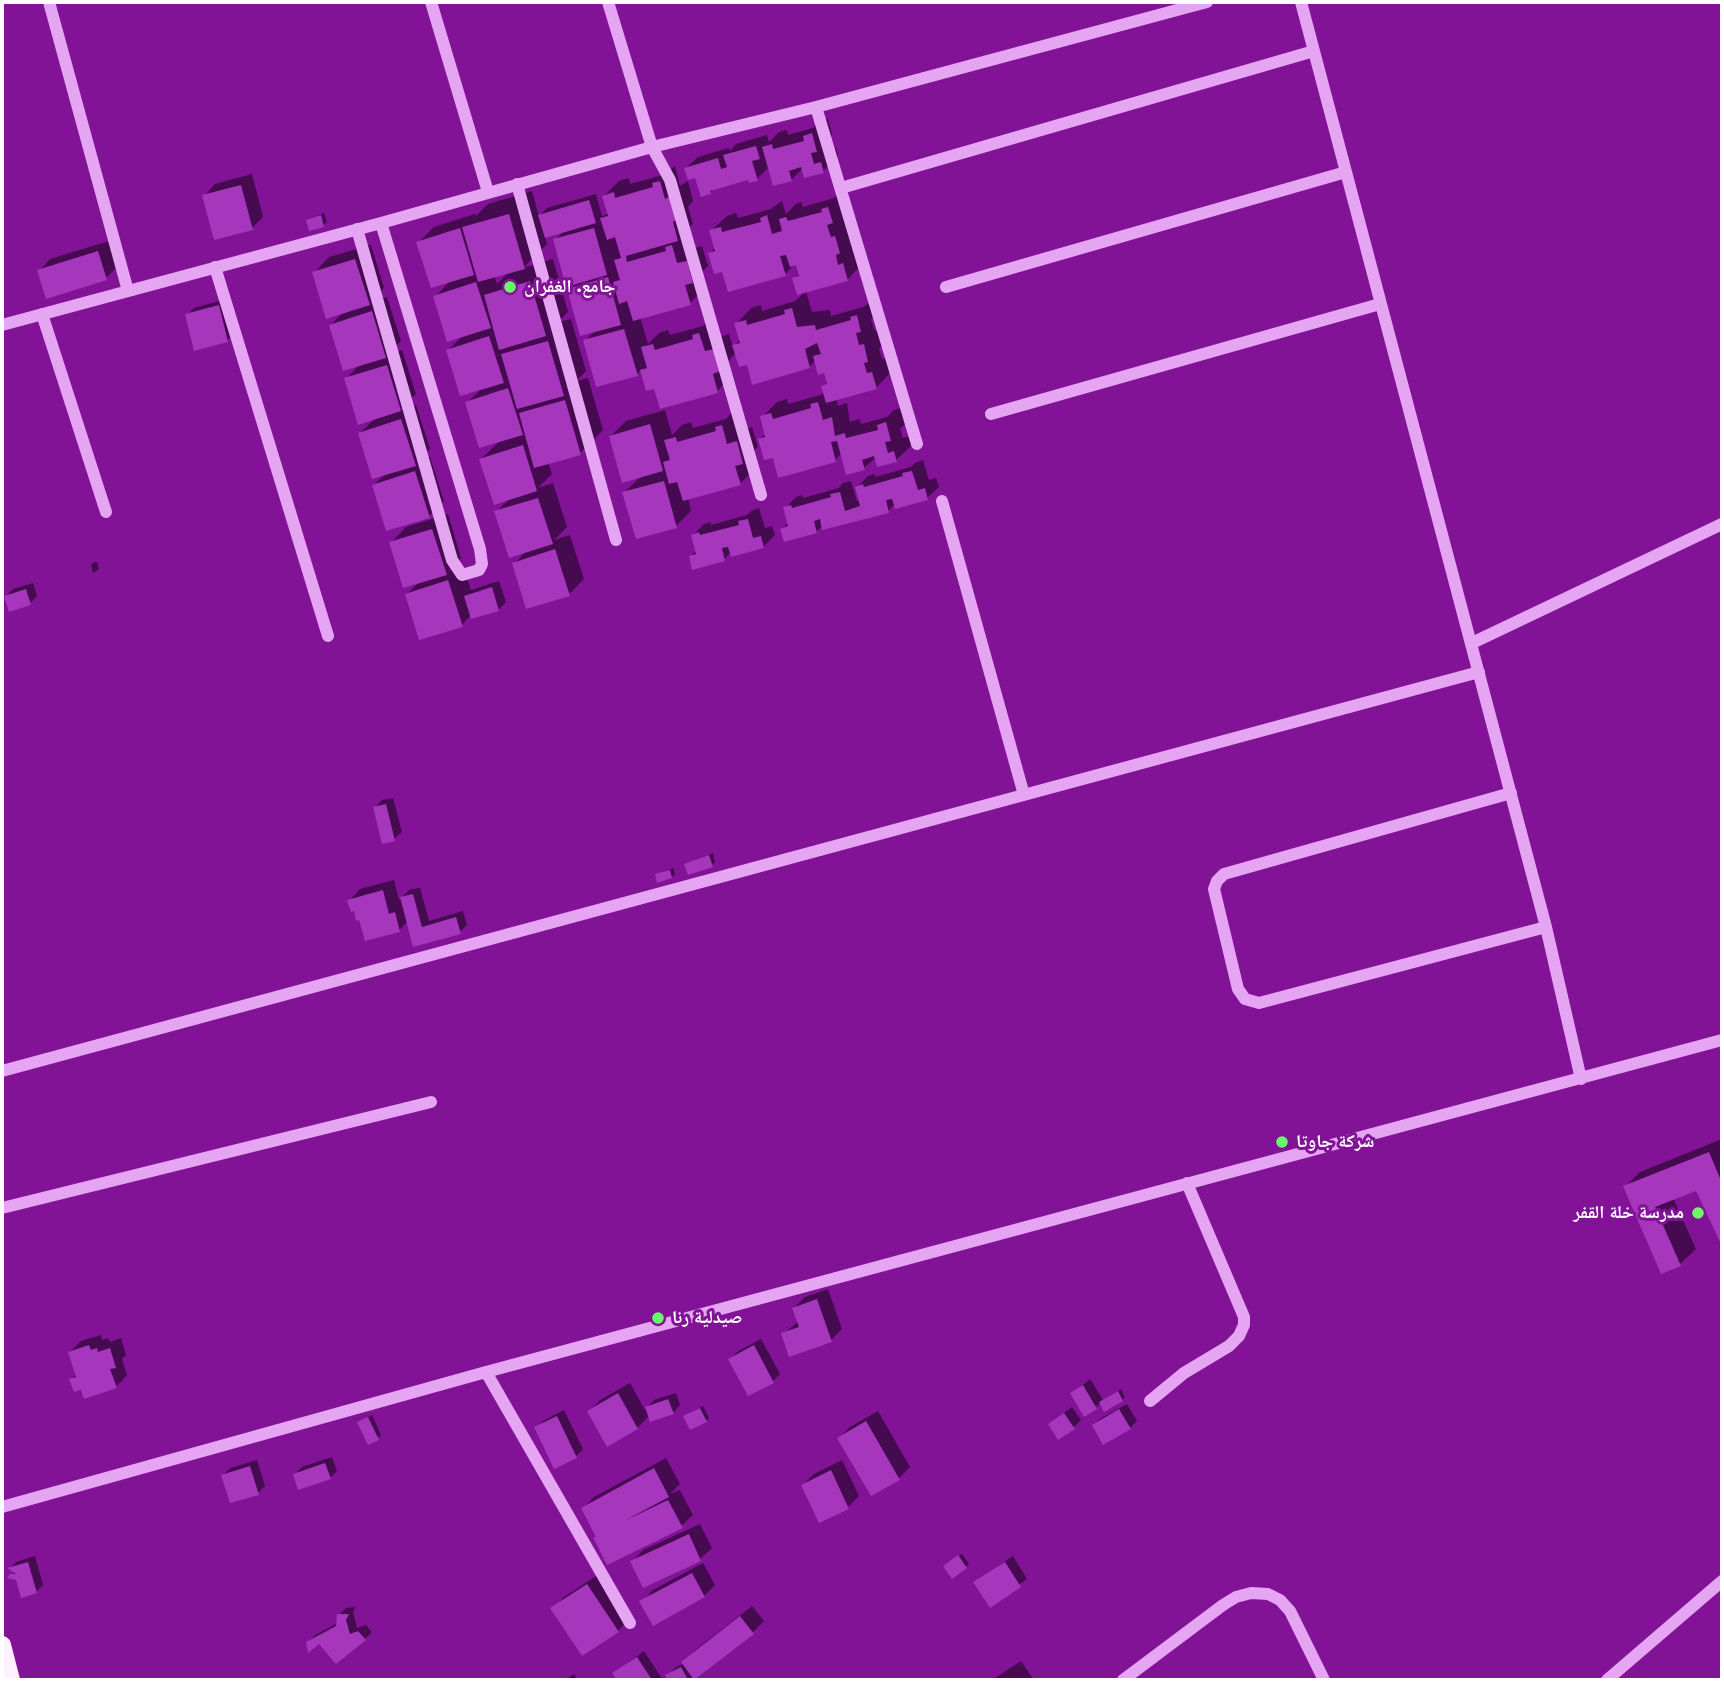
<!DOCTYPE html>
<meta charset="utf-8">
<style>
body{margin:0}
#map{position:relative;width:1724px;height:1682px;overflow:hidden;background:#821397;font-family:Montserrat,sans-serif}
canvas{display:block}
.frame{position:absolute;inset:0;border:4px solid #fff;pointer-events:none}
</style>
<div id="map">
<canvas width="1724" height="1682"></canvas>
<div class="frame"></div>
</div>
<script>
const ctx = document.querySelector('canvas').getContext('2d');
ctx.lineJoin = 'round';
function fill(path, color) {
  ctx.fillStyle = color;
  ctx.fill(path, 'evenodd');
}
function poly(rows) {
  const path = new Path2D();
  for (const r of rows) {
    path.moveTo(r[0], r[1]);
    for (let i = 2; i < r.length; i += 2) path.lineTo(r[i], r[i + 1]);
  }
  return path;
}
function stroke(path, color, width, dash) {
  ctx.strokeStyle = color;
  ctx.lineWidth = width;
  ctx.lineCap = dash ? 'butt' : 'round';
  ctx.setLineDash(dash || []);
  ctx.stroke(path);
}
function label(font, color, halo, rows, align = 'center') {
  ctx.font = font + ' Montserrat,"Noto Naskh Arabic",sans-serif';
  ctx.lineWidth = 6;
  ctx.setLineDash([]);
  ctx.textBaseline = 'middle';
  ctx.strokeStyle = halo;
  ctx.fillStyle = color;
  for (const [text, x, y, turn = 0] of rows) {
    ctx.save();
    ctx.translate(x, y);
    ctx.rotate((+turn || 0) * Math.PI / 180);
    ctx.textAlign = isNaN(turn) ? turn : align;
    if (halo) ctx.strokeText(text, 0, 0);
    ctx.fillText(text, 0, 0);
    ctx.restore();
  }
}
const shadow = poly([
 [828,119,832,135,827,140,829,150,836,148,838,156,823,171,803,168,791,180,769,167,757,179,750,178,715,188,710,193,696,175,686,168,698,157,729,148,730,151,736,144,767,135,769,142,779,132,787,130,788,135,813,128,820,121],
 [675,166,680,186,688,181,693,201,688,207,693,224,687,229,692,249,702,246,708,266,701,273,705,288,690,303,640,317,648,344,659,333,668,330,670,335,703,326,709,320,720,337,729,334,733,347,740,340,736,324,751,308,761,305,762,311,795,301,806,291,794,279,800,273,797,262,785,274,723,270,710,253,716,247,711,231,727,216,736,213,738,218,771,209,782,201,786,214,796,204,801,202,803,207,834,198,838,194,862,264,847,280,806,291,812,312,830,310,831,316,863,307,872,301,876,315,871,319,875,331,879,330,883,345,879,348,882,359,887,358,891,372,876,388,836,399,838,406,847,403,850,422,860,419,861,424,887,417,894,410,901,408,905,424,900,429,903,438,909,436,912,445,896,460,876,457,864,468,842,453,835,460,774,456,760,439,766,433,762,417,777,402,787,399,788,404,821,395,824,392,823,387,828,381,825,371,816,360,809,367,748,363,736,353,728,361,732,376,717,391,656,387,647,389,642,369,637,374,585,341,596,330,569,289,576,282,555,240,564,231,545,236,547,244,523,268,553,259,568,312,558,322,571,319,586,371,576,381,588,378,603,430,580,453,548,462,552,474,538,488,553,483,567,527,554,540,570,535,584,579,569,594,514,564,527,550,496,512,510,498,481,459,501,440,467,403,482,388,448,351,463,335,435,297,451,280,418,243,434,227,475,214,476,216,488,204,532,191,539,216,547,208,596,194,602,216,606,215,608,212,604,196,619,181,629,178,630,184,663,175],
 [510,271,497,284,494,276],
 [252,174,263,217,252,228,204,196,215,184],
 [324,213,327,222,323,225,307,220],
 [109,241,117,267,106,278,39,271,50,259],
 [371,245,384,288,370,302,387,297,401,341,386,356,402,350,416,394,400,410,416,405,430,449,418,461,430,457,444,501,429,516,374,485,386,473,360,433,376,417,346,379,360,364,331,325,344,311,314,273,329,257],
 [226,299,235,333,227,340,187,315,194,308],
 [665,410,672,435,682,425,691,422,693,428,726,419,732,412,743,430,752,427,758,447,751,453,755,468,740,484,688,498,691,511,676,526,624,493,642,475,611,436,626,421],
 [923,460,929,480,936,478,939,487,927,498,895,504,888,511,823,525,816,532,782,529,789,522,785,508,796,497,802,495,803,498,839,488,843,483,851,481,857,501,861,499,857,487,868,476,875,474,875,477,911,467,915,463],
 [759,508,765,528,772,526,775,535,764,546,731,552,724,559,691,556,697,550,693,535,704,524,711,522,711,525,747,515,751,511],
 [448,514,461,558,448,571,463,566,471,590,499,581,506,602,499,609,471,615,462,625,406,595,419,582,391,543,406,527],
 [94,562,97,562,99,569,93,573,91,565],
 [33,583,37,596,30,603,6,596,13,589],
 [393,798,402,832,394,839,375,808,382,800],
 [713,853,715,862,712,865,686,864],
 [673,868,675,874,672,877,657,875],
 [394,880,399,900,409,890,420,888,429,921,463,911,467,925,460,932,415,945,408,921,399,930,355,909,349,901,360,889],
 [1722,1139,1722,1242,1697,1189,1673,1198,1696,1249,1680,1264,1662,1271,1625,1187,1640,1172],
 [828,1289,842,1329,831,1340,783,1334,799,1321,794,1308,805,1297],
 [101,1335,102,1340,108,1338,110,1342,121,1338,126,1355,122,1359,127,1375,116,1387,82,1388,71,1379,77,1374,70,1352,81,1341],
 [761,1339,780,1374,773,1381,730,1359,737,1352],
 [1090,1379,1103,1400,1121,1389,1125,1397,1122,1400,1101,1403,1085,1414,1072,1394],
 [630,1383,645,1410,654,1400,676,1393,680,1405,673,1413,650,1415,637,1428,608,1445,589,1412,600,1400],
 [1127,1404,1137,1421,1130,1428,1094,1425,1101,1418],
 [703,1406,709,1418,706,1421,685,1416],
 [1072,1407,1081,1420,1074,1427,1050,1424],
 [564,1410,583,1449,576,1456,536,1428,543,1421],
 [878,1411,910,1467,899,1478,839,1438,850,1427],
 [372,1415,381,1435,378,1438,359,1422],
 [332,1457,337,1471,330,1478,295,1474,302,1467],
 [666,1458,680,1484,670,1494,680,1490,693,1515,681,1526,596,1537,598,1535,583,1508,594,1497],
 [257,1460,265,1486,258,1493,223,1475,231,1468],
 [842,1460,859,1496,848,1507,803,1485,814,1474],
 [700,1524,712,1548,700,1559,644,1586,632,1562,643,1550],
 [962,1554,969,1564,966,1567,948,1563],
 [35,1556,43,1585,36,1592,18,1578,11,1577,15,1572,10,1568,16,1562],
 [1013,1556,1027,1579,990,1605,975,1582],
 [703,1563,715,1585,704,1596,642,1602,653,1590],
 [599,1574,629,1619,618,1631,553,1609,564,1597],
 [752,1606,764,1621,753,1632,697,1676,695,1680,670,1680,668,1675,675,1668,684,1663,694,1651],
 [355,1607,353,1612,357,1628,366,1625,372,1632,365,1639,308,1643,315,1635,338,1623,339,1615,346,1608],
 [644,1651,663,1680,619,1680,615,1673],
 [1021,1661,1034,1680,992,1680],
 [574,1674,578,1680,565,1680]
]);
const building = poly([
 [812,133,817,152,811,153,814,164,821,162,824,173,804,178,801,167,789,171,792,181,773,186,762,147,772,144,773,149,804,141,803,136],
 [756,146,760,159,752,161,758,181,749,183,748,180,710,191,711,194,701,197,695,178,688,180,684,168,718,158,721,169,727,167,723,155],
 [660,181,665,199,673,195,679,218,673,222,678,241,626,256,627,262,666,251,665,247,672,245,677,263,687,261,693,283,685,285,691,305,633,321,627,301,619,304,613,282,620,280,614,260,621,258,615,237,607,240,600,218,608,216,602,196,614,192,615,198,653,187,652,183],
 [241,185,253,230,214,240,202,195],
 [589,200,596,223,545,238,538,215],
 [828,207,833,223,827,225,831,237,835,236,840,253,836,255,838,265,843,263,848,281,797,295,792,278,799,276,796,265,790,267,786,255,780,256,786,276,728,292,722,272,714,274,708,253,715,251,709,230,721,227,722,232,761,222,760,218,767,215,772,234,782,231,779,219,786,217,788,221,822,212,821,209],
 [509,214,525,269,478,282,462,227],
 [321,215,324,227,309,231,306,220],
 [460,228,474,275,431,288,416,242],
 [594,228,607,275,566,287,553,239],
 [98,251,107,280,46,299,37,270],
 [355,259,370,305,326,319,312,272],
 [608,277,621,325,580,336,567,289],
 [530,281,546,336,499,350,484,295],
 [476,282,491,328,447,342,433,296],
 [219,305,228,342,194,351,185,314],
 [792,308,797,327,815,325,816,330,851,320,850,317,857,315,861,332,856,333,859,345,864,344,868,362,864,363,867,373,872,372,877,389,826,403,821,386,827,384,824,373,818,375,813,356,821,354,817,343,805,349,810,368,752,385,747,365,739,367,732,345,740,343,734,323,746,320,747,325,785,314,784,310],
 [372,311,386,358,343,371,329,325],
 [624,329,638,376,596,387,583,340],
 [699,333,705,351,714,349,720,371,713,374,718,393,660,409,654,389,646,391,640,370,647,368,641,347,653,344,655,350,693,339,692,335],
 [489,336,504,383,460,396,446,350],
 [548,341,564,396,517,409,501,354],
 [387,365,401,411,358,425,344,378],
 [508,388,523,435,479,448,465,402],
 [565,400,581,455,534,468,519,413],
 [818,402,823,420,832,417,835,436,845,433,846,438,878,430,877,425,886,422,891,441,885,442,888,453,894,451,897,462,877,467,874,456,862,460,865,470,846,475,837,441,831,442,836,462,778,478,773,458,764,460,758,439,765,437,760,416,771,413,773,419,811,408,810,404],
 [401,419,416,466,372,479,358,433],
 [650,424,663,471,622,483,609,436],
 [722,425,727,444,737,441,743,464,735,466,741,485,683,501,677,482,669,484,663,462,670,460,664,440,676,437,677,442,716,431,715,427],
 [523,445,537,491,494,505,479,459],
 [415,471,430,518,386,531,372,485],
 [912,471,918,490,925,488,928,500,895,509,892,499,886,500,889,513,822,530,820,519,814,521,817,533,784,542,780,529,788,526,783,507,791,505,792,508,831,497,830,494,840,492,845,511,860,506,855,487,863,484,864,487,903,476,902,473],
 [664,481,677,528,636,539,622,492],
 [538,498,553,544,509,558,494,511],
 [748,519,753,538,761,536,764,548,731,557,728,547,722,548,725,561,692,570,689,556,696,554,691,535,699,532,700,535,739,525,738,521],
 [432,529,447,575,403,588,389,542],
 [555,549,570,596,526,609,512,563],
 [448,580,463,627,419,640,405,594],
 [492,587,499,611,471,619,464,596],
 [26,589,31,605,9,612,4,596],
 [386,804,395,841,382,844,373,807],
 [709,855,713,867,688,875,684,864],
 [670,870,672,878,657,883,655,874],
 [383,890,389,914,395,912,400,932,365,941,359,920,356,921,354,911,351,912,347,900],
 [413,894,422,927,456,917,461,934,413,947,400,897],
 [1709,1152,1722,1183,1722,1246,1696,1191,1655,1207,1681,1266,1661,1274,1623,1186],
 [817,1299,832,1342,789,1357,781,1333,799,1327,792,1308],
 [89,1345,91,1350,97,1348,98,1352,110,1348,116,1368,110,1369,117,1388,84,1399,81,1390,74,1392,69,1379,76,1377,68,1352],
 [754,1345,774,1383,748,1396,728,1359],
 [1083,1385,1097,1409,1084,1417,1070,1393],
 [1118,1391,1123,1401,1104,1412,1099,1402],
 [618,1393,638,1429,607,1447,587,1411],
 [668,1399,674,1414,650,1422,645,1407],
 [700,1408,707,1422,690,1430,683,1416],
 [1119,1409,1131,1429,1103,1445,1092,1425],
 [1064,1413,1075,1429,1058,1440,1048,1424],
 [557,1416,577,1458,554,1469,534,1427],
 [368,1417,379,1440,368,1445,357,1422],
 [866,1421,900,1480,871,1496,837,1438],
 [325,1463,331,1479,298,1490,293,1474],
 [250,1466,259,1495,230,1503,221,1475],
 [654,1468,669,1497,624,1521,668,1500,683,1528,607,1565,593,1537,596,1537,581,1508],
 [831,1470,849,1509,819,1523,801,1485],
 [689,1534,701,1561,643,1588,630,1561],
 [958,1555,967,1568,952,1579,943,1566],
 [28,1562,37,1593,21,1598,16,1580,7,1578,10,1574,16,1574,7,1568],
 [1005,1562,1021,1587,990,1608,973,1582],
 [692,1573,705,1597,653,1626,639,1601],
 [587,1584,619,1632,582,1656,550,1608],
 [337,1614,349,1614,346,1620,350,1634,358,1631,366,1640,336,1664,319,1644,308,1653,306,1642,336,1626],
 [740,1616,754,1634,694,1680,681,1662],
 [637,1657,652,1680,617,1680,612,1673],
 [681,1667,688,1680,668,1680,665,1675]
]);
const minor = poly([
 [49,2,128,291],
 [431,2,488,192],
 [608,2,652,147,670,180,761,495],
 [1301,2,1546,927,1581,1079],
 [816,107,917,444],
 [517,184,616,540],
 [841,188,1314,51],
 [357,229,452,560,462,575,479,570,482,564,480,549,381,223],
 [215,267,328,636],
 [946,287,1346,172],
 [42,314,106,512],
 [2,325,381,223,652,147,816,107,1207,2],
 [991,414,1380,304],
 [942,501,1024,795],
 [1472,643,1722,524],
 [1511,793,1224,874,1217,881,1214,889,1238,989,1245,999,1259,1003,1546,927],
 [2,1071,1479,672],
 [2,1208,431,1102],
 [486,1372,630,1623],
 [1150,1401,1184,1373,1229,1346,1239,1336,1244,1325,1244,1317,1187,1183],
 [2,1507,486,1372,1722,1040],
 [1123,1680,1223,1605,1236,1597,1251,1593,1268,1594,1280,1600,1290,1611,1324,1680],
 [1607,1680,1722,1581]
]);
const major = poly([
 [2,1645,11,1680]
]);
const markers = [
 [510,287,7,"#69ff66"],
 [1282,1142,7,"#69ff66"],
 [1698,1213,7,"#69ff66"],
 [658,1318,7,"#69ff66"]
];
const poiNames = [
 ["جامع. الغفران",524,287],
 ["شركة جاوتا",1296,1142],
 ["مدرسة خلة القفر",1684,1213,"right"],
 ["صيدلية رنا",672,1318]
];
fill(shadow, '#0007');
fill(building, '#a637bd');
stroke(minor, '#e5a5f3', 12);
stroke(major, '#fdf0ff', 18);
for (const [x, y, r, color] of markers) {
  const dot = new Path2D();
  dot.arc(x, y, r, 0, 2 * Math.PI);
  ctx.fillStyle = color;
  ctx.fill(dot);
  stroke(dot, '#821397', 2.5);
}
label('bold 18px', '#fff', '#821397', poiNames, 'left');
</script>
